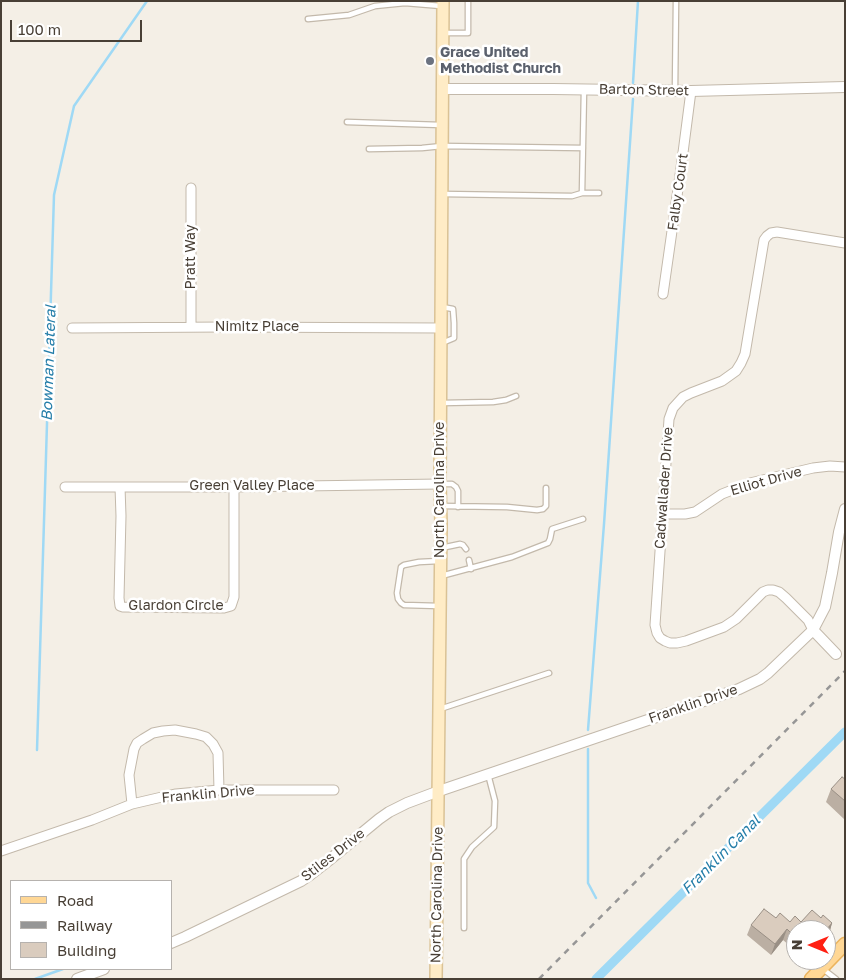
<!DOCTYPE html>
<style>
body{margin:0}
#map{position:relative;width:846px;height:980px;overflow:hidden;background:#f4efe6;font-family:"Golos Text",sans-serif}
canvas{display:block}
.frame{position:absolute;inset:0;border:2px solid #483f35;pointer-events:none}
.legend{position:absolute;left:10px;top:880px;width:162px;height:90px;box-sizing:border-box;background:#fff;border:1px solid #b6b2ae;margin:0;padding:6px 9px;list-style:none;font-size:15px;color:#483f35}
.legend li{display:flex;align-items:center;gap:10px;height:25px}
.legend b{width:25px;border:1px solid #b6b2ae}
.north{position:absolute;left:786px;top:920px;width:50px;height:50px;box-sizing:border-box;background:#fff;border:1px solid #b6b2ae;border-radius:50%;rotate:270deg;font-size:14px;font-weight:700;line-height:20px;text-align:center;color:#483f35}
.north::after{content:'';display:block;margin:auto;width:18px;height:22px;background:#ff2013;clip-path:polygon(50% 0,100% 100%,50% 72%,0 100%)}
.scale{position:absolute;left:10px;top:20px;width:132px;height:22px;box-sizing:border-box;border:2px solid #483f35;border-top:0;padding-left:6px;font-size:15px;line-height:18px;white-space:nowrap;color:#483f35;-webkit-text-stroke:4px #fff;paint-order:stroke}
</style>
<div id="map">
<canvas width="846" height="980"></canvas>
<div class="frame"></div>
<ul class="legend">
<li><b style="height:6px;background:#ffd795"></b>Road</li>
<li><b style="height:6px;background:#969696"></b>Railway</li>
<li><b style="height:14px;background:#daccbe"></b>Building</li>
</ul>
<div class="north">N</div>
<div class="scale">100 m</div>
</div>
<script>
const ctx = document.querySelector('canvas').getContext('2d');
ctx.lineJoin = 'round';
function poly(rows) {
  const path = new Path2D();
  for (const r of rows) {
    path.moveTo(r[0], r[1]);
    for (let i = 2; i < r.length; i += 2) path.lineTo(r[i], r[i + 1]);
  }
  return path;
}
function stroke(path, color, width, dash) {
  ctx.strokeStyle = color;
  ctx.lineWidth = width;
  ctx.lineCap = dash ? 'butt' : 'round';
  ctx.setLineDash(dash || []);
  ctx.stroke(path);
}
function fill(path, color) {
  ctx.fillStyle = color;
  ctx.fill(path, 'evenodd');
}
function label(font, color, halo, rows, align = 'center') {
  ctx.font = font + ' "Golos Text",sans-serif';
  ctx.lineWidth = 5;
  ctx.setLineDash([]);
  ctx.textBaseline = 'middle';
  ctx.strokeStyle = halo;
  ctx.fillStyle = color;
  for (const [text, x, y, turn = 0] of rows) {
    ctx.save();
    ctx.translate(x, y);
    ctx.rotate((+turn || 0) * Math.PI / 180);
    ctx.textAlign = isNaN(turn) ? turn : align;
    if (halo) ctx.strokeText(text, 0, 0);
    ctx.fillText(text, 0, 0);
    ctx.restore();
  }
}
const stream = poly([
 [633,83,638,1],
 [588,730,604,524,633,99],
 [588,749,588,883,596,898],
 [37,750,54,195,74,106,147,1],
 [35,979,63,969]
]);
const canal = poly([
 [596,979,845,732]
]);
const service = poly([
 [308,19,349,15,375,6,405,3,441,6],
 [444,33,468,33,468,1],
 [675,91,676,1],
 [347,122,441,125],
 [369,149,422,148,442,146,583,148],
 [582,193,599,193],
 [443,194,572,196,582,193,584,90],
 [442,343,454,338,454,323,453,309,442,307],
 [442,403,493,402,506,400,516,396],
 [441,484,452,484,456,487,458,491,458,507],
 [442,506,507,507,537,510,543,509,546,506,546,488],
 [441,548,460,544,463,545,466,549],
 [469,560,471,569],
 [441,576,512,557,548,543,550,539,552,529,583,519],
 [439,606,404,605,401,603,398,599,397,593,401,567,404,565,419,562,439,561],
 [440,709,549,673],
 [464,928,464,859,472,847,494,827,495,801,488,774],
 [823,969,836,979]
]);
const minor = poly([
 [191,188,191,327],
 [663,294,681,168,691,91],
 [72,328,225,327,441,328],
 [65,487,234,487,440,484],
 [120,487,121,516,119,598,120,606,123,607,224,608,231,606,234,597,234,487],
 [663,514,685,514,695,512,722,494,750,483,813,468,830,466,845,467],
 [813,630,808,620,786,598,779,592,773,590,768,590,763,592,736,619,724,627,686,641,677,643,670,643,665,641,660,638,657,633,655,625,669,419,673,408,683,397,691,393,722,381,736,371,741,363,745,354,764,240,767,236,771,233,777,232,845,243],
 [132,804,129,775,134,749,137,743,143,739,153,733,163,731,175,730,196,734,206,737,213,744,218,753,219,790],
 [1,851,92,820,132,804,162,797,176,794,219,790,334,790]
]);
const tertiary = poly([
 [443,89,553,89,691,91,845,87],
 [813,630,836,654],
 [171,943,185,937,301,881,310,875,328,861,379,819,389,812,407,803,439,791,739,689,760,679,768,673,813,630,825,607,832,573,839,532,845,509],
 [77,979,104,969]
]);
const secondary = poly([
 [436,979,441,525,440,484,443,1]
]);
const primary = poly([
 [811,979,845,944]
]);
const rail = poly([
 [539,979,845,671]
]);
const wall = poly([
 [845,779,845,820,826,802,831,789],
 [776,918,790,922,801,922,821,918,832,923,829,934,826,936,826,930,796,930,796,951,783,940,771,955,747,935,751,925]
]);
const shadedWall = poly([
 [832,923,829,934,826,936,826,930],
 [787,929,783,940,771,955,775,944]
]);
const building = poly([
 [842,777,845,779,845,801,831,789,842,777],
 [764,909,776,918,780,913,790,922,795,916,801,922,812,910,821,918,823,915,832,923,826,930,796,930,796,938,787,929,775,944,751,925,764,909]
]);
const markers = [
 [430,61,5,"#6b7280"]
];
const worshipNames = [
 ["Grace United",440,53],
 ["Methodist Church",440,69]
];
const streetNames = [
 ["Barton Street",644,90,1],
 ["Falby Court",678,192,-82],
 ["Pratt Way",191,257,-90],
 ["Nimitz Place",257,327],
 ["Elliot Drive",766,481,-16],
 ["Green Valley Place",252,486],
 ["Cadwallader Drive",664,488,-86],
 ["North Carolina Drive",440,490,-90],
 ["Glardon Circle",176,606],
 ["Franklin Drive",693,704,-19],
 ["Franklin Drive",208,794,-5],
 ["Stiles Drive",333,855,-38],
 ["North Carolina Drive",437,895,-89]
];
const waterNames = [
 ["Bowman Lateral",49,363,-88],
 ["Franklin Canal",721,855,-45]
];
stroke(stream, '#9fd9f5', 2.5);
stroke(canal, '#9fd9f5', 9);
stroke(service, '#c3b9ab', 7);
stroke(minor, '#c3b9ab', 11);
stroke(tertiary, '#c3b9ab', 12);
stroke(secondary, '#dac295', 14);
stroke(primary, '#ebb45e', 15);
stroke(service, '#fff', 4.5);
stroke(minor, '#fff', 9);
stroke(tertiary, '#fff', 10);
stroke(secondary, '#ffecc6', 11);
stroke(primary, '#ffd795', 12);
stroke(rail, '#969696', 2.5, [6, 6]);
fill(wall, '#bbafa3');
fill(shadedWall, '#998f85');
fill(building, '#daccbe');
stroke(building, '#998f85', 1);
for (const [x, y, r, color] of markers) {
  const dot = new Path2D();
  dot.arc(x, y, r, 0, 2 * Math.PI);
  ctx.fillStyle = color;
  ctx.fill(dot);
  stroke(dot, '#fff', 2);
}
label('bold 14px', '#5b616d', '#fff', worshipNames, 'left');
label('14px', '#483f35', '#fff', streetNames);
label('italic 15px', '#257ea9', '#fff', waterNames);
</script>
